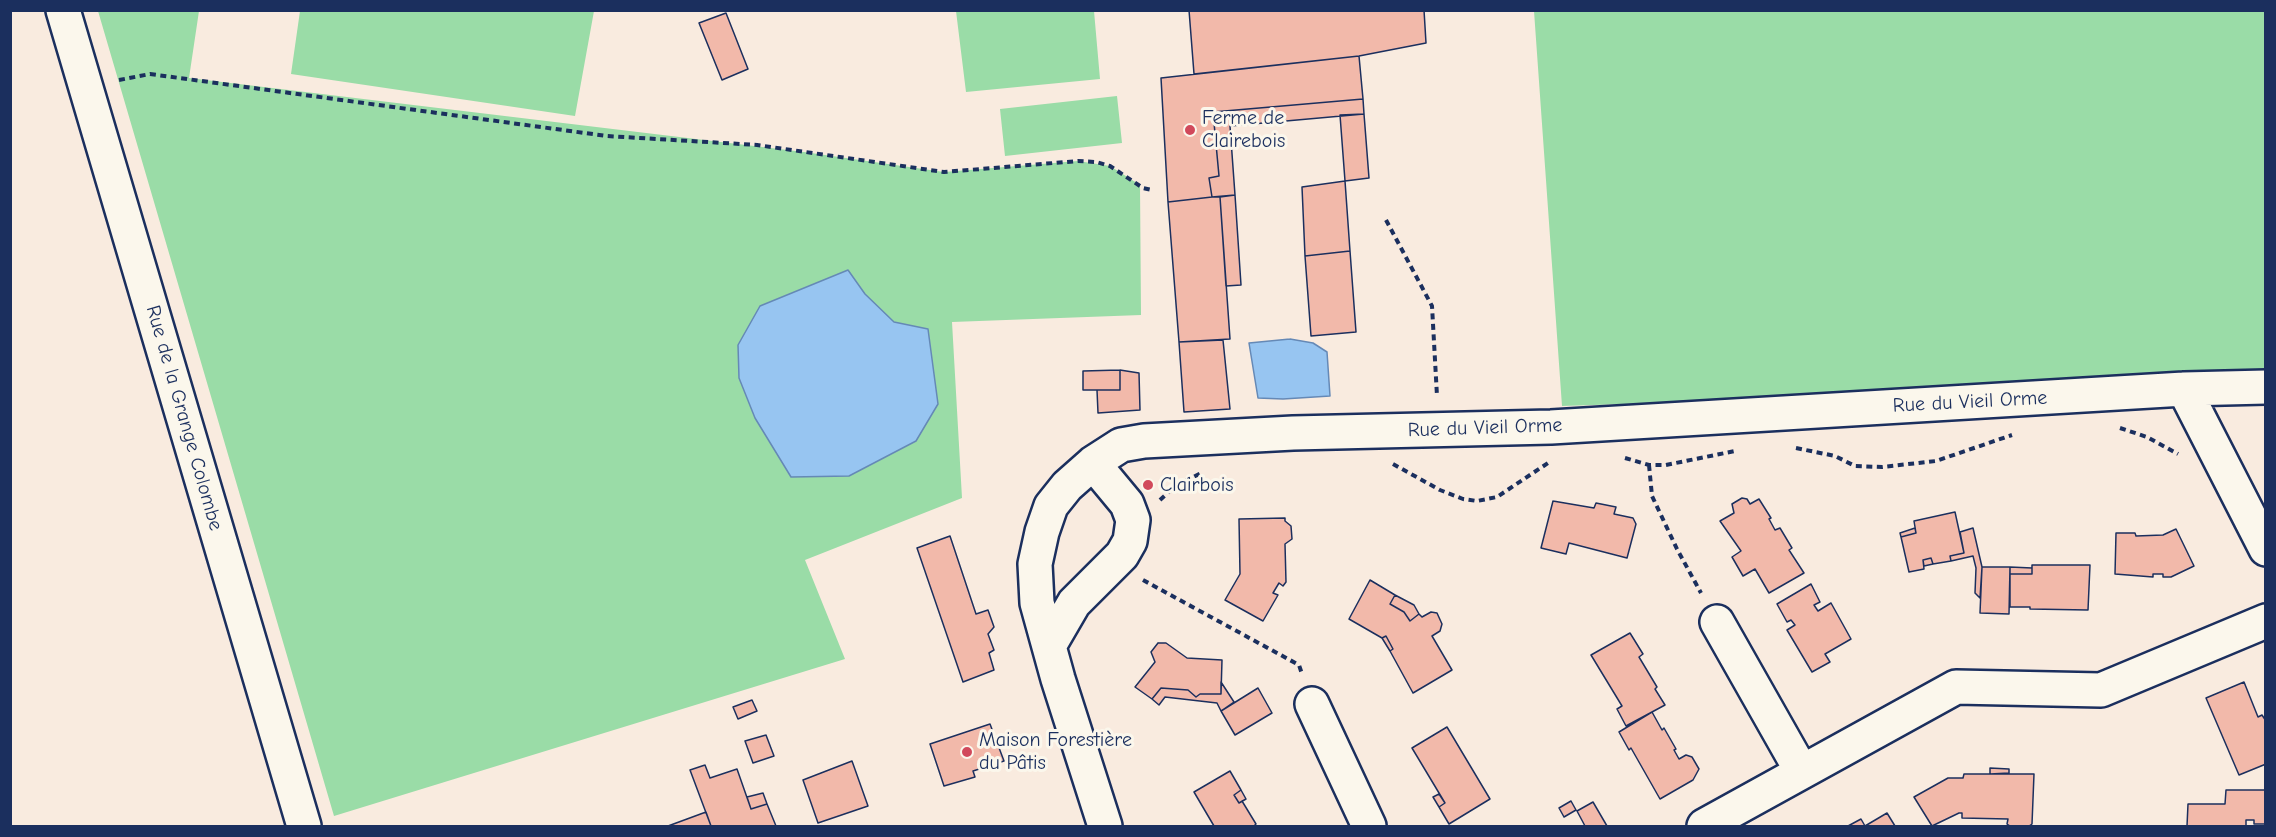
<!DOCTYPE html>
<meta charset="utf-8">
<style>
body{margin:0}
#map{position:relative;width:2276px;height:837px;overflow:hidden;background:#f9ebdf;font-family:"Comic Neue",sans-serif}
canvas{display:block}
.frame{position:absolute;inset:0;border:12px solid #1b2f5e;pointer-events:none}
</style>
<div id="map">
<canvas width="2276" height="837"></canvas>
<div class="frame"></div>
</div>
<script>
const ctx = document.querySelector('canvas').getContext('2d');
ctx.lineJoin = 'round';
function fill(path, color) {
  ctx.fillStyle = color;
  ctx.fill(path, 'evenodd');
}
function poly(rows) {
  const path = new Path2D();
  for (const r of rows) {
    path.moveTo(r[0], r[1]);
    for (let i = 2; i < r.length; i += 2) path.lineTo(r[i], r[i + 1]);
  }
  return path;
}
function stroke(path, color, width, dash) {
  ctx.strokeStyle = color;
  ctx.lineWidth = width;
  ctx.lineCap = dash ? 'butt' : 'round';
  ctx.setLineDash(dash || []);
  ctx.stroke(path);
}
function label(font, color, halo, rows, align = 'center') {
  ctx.font = font + ' "Comic Neue",sans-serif';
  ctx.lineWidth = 6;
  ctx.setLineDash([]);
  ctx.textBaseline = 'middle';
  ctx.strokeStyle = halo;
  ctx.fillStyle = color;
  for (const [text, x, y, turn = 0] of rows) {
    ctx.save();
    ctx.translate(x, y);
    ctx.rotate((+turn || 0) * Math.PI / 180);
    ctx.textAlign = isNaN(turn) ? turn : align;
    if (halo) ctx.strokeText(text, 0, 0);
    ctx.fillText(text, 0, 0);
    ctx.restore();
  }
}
const green = poly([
 [98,11,199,11,189,78,804,152,944,172,1078,161,1110,166,1140,185,1141,315,952,322,962,498,805,560,845,659,334,816],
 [300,11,594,11,575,116,291,74],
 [956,11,1094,11,1100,79,966,92],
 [1534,11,2265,11,2265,384,1562,406],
 [1117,96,1122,143,1005,156,1000,109]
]);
const water = poly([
 [848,270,865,294,894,322,928,329,938,404,916,441,849,476,791,477,755,418,739,378,738,345,760,306,848,270],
 [1290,339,1313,343,1327,352,1330,396,1283,399,1258,398,1249,343,1290,339]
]);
const building = poly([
 [1189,10,1424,10,1426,43,1359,56,1194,74,1189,10],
 [726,13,748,69,722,80,699,23,726,13],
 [1359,56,1363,99,1213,112,1219,176,1209,178,1212,197,1168,202,1161,78,1359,56],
 [1363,99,1364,114,1230,126,1235,195,1212,197,1209,178,1219,176,1213,112,1363,99],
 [1364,114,1369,178,1345,181,1340,115,1364,114],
 [1345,181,1350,251,1305,256,1302,187,1345,181],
 [1235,195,1241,285,1226,286,1220,197,1235,195],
 [1212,197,1220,197,1230,339,1179,342,1168,202,1212,197],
 [1350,251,1356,332,1311,336,1305,256,1350,251],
 [1223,340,1230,409,1184,412,1179,342,1223,340],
 [1120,370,1120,390,1083,390,1083,371,1120,370],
 [1120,370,1139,373,1140,410,1098,413,1097,390,1120,390,1120,370],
 [1742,498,1747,499,1750,504,1759,499,1771,518,1769,519,1775,530,1780,528,1792,548,1789,550,1804,573,1769,593,1755,569,1743,576,1732,557,1741,551,1720,521,1734,513,1732,504,1742,498],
 [1553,501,1594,508,1596,503,1616,507,1614,514,1633,518,1636,524,1627,558,1569,543,1566,554,1541,548,1553,501],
 [1955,512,1964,553,1950,556,1951,561,1933,564,1931,558,1923,560,1924,569,1909,572,1901,537,1916,533,1914,521,1955,512],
 [1285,518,1285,521,1291,526,1292,539,1285,544,1286,582,1283,586,1279,583,1273,593,1278,595,1263,621,1225,600,1240,574,1239,519,1285,518],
 [1915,528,1916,533,1901,537,1900,533,1915,528],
 [1973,528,1982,567,1980,598,1975,593,1976,568,1973,556,1951,561,1950,556,1964,553,1960,532,1973,528],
 [2176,529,2194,566,2171,577,2163,577,2163,574,2153,574,2153,577,2115,574,2116,533,2135,533,2136,536,2163,535,2176,529],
 [950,536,976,614,988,610,994,627,988,634,994,650,989,653,994,670,963,682,917,548,950,536],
 [1931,558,1933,564,1924,566,1923,560,1931,558],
 [2032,565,2090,565,2088,610,2030,609,2030,607,2010,607,2010,574,2032,574,2032,565],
 [1982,567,2010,567,2009,614,1980,613,1982,567],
 [2010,567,2032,568,2032,574,2010,574,2010,567],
 [1370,580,1395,595,1390,604,1404,612,1410,621,1419,614,1422,617,1431,612,1437,613,1442,624,1440,631,1432,636,1452,670,1413,693,1390,651,1393,649,1386,636,1382,638,1349,619,1370,580],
 [1811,584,1820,602,1814,605,1818,611,1831,603,1851,639,1825,654,1830,662,1812,672,1787,630,1795,625,1791,620,1787,622,1777,604,1811,584],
 [1395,595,1414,605,1419,614,1410,621,1404,612,1390,604,1395,595],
 [1630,633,1643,654,1639,657,1657,687,1655,689,1665,705,1626,726,1617,709,1622,706,1591,655,1630,633],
 [1386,636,1393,649,1390,651,1382,638,1386,636],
 [1158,643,1166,643,1187,658,1222,660,1221,694,1200,694,1196,697,1188,690,1161,688,1152,699,1135,687,1155,662,1151,652,1158,643],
 [1221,682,1234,702,1221,711,1217,703,1165,697,1159,705,1152,699,1161,688,1188,690,1196,697,1200,694,1221,694,1221,682],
 [2244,682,2258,717,2262,715,2266,721,2266,764,2239,775,2206,698,2244,682],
 [1258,688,1272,713,1235,735,1221,711,1258,688],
 [752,700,757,711,738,719,733,707,752,700],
 [1652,712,1662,730,1664,728,1676,749,1674,750,1679,759,1686,755,1692,757,1699,769,1693,780,1660,799,1631,748,1629,750,1619,732,1652,712],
 [990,724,1004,761,973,771,975,777,944,786,930,744,990,724],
 [1447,727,1490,799,1449,824,1439,807,1445,803,1412,748,1447,727],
 [766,735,774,756,753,763,745,741,766,735],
 [852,761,868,806,818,823,803,780,852,761],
 [705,765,710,778,737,769,751,809,767,804,776,826,711,826,690,770,705,765],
 [1990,768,2009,769,2009,773,1990,774,1990,768],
 [1230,771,1241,790,1234,795,1239,803,1242,801,1256,824,1254,826,1214,826,1194,792,1230,771],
 [1964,774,2034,774,2032,824,2029,826,2010,826,2007,824,2008,819,1962,818,1962,813,1959,813,1932,826,1914,797,1948,778,1963,778,1964,774],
 [1241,790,1246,799,1239,803,1234,795,1241,790],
 [2226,790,2266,790,2266,824,2254,824,2254,820,2246,820,2246,826,2187,826,2188,804,2225,804,2226,790],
 [763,793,767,804,751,809,747,797,763,793],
 [1439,794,1445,803,1439,807,1433,797,1439,794],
 [1571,801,1576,810,1564,817,1559,808,1571,801],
 [1593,802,1607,826,1585,826,1577,811,1593,802],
 [706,812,711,826,668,826,706,812],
 [1887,813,1895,826,1865,826,1887,813],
 [1861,819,1865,826,1848,826,1861,819]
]);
const path = poly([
 [119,80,150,74,607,136,757,145,944,172,1078,161,1096,162,1110,166,1143,188,1152,190],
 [1386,220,1432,306,1437,396],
 [2120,428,2147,437,2178,454],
 [1796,448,1835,456,1855,466,1882,467,1936,461,2012,435],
 [1625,458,1649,465,1666,465,1735,451],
 [1393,464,1440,490,1463,499,1477,501,1497,497,1551,461],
 [1649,465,1652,496,1677,549,1701,593],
 [1160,500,1174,487,1201,473],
 [1143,580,1299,665,1302,674]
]);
const minor = poly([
 [63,10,304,826],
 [2184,389,2266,549],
 [1717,622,1802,772],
 [1049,646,1074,603,1122,555,1130,541,1133,520,1127,504,1093,463],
 [1312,704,1369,826],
 [1105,826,1058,679,1037,603,1035,564,1042,532,1051,506,1067,486,1093,463,1121,445,1144,441,1293,433,1551,427,2184,389,2266,387],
 [1704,826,1956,687,2101,690,2266,621]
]);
const markers = [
 [1190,130,6,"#d1495b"],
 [1148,485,6,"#d1495b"],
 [967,752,6,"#d1495b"]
];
const poiNames = [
 ["Ferme de",1202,118],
 ["Clairebois",1202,141],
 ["Clairbois",1160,485],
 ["Maison Forestière",979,740],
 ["du Pâtis",979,763]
];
const streetNames = [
 ["Rue du Vieil Orme",1970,402,-3],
 ["Rue de la Grange Colombe",184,418,74],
 ["Rue du Vieil Orme",1485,428,-2]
];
fill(green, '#9adca7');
fill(water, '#97c5f1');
stroke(water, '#6589b6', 1.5);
fill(building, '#f2b9aa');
stroke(building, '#1b2f5e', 1.5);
stroke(minor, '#1b2f5e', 38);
stroke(path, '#1b2f5e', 4, [6, 4.5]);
stroke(minor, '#fbf7ec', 33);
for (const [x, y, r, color] of markers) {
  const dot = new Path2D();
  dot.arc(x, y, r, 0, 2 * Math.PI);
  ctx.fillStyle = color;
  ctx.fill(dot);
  stroke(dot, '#fbf7ec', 2);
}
label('20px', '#1b2f5e', '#fbf7ec', poiNames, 'left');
label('20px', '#1b2f5e', '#fbf7ec', streetNames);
</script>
